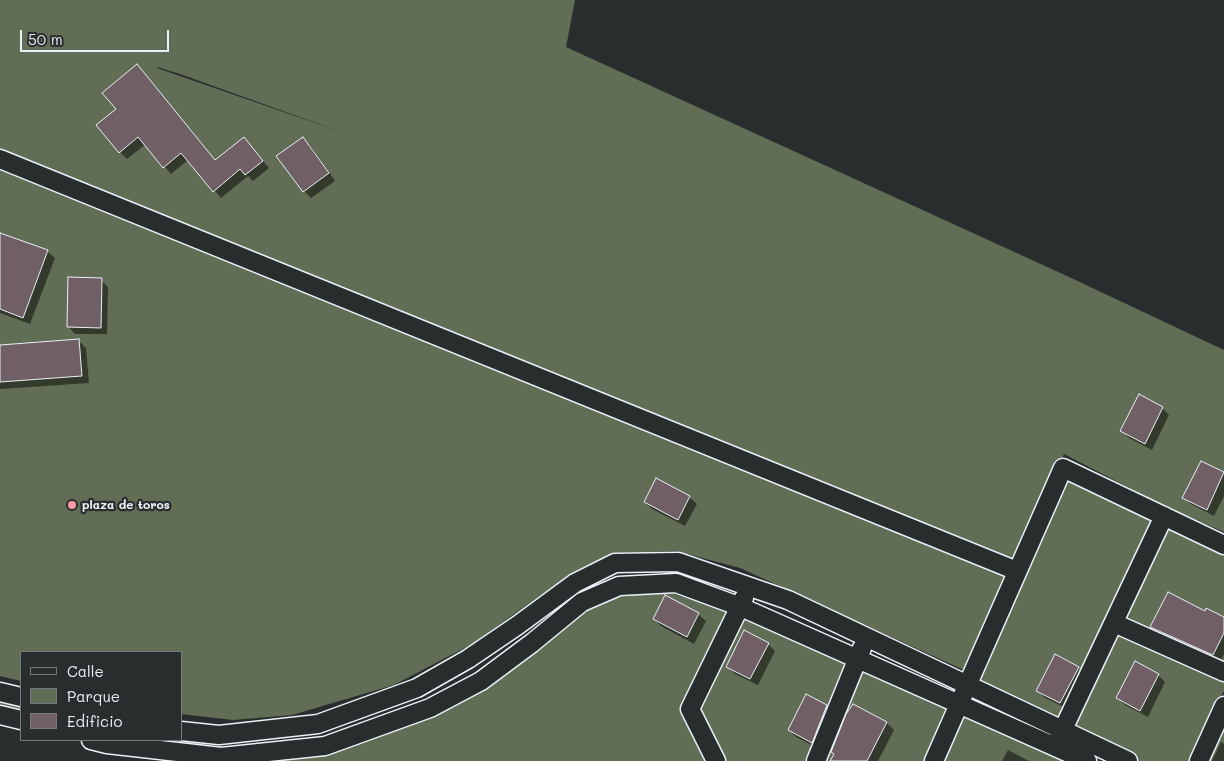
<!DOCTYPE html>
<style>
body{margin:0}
#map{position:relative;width:1224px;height:761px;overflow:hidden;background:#2a2d2e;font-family:Mali,sans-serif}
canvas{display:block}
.legend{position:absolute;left:20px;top:651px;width:162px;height:90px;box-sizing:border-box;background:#2a2d2e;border:1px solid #767b7f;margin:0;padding:6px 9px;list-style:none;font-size:15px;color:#e8f1f8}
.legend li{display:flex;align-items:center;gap:10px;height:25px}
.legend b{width:25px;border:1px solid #767b7f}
.scale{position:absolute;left:20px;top:30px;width:149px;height:22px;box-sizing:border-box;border:2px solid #e8f1f8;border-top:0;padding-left:6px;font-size:15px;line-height:18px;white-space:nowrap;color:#e8f1f8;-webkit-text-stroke:4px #2a2d2e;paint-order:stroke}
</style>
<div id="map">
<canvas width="1224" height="761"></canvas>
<ul class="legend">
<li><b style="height:6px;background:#2a2d2e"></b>Calle</li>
<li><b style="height:14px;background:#616d54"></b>Parque</li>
<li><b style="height:14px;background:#715f66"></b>Edificio</li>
</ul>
<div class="scale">50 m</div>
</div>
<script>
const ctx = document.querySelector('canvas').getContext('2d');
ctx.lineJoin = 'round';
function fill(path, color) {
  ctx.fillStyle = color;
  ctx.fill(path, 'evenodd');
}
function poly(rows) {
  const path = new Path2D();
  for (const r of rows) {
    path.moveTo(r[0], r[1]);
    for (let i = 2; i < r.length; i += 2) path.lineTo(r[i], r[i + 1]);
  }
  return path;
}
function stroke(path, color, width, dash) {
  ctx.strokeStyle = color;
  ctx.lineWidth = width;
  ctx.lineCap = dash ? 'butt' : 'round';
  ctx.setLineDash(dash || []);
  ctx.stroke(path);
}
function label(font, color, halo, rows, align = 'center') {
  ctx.font = font + ' Mali,sans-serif';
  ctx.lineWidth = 4.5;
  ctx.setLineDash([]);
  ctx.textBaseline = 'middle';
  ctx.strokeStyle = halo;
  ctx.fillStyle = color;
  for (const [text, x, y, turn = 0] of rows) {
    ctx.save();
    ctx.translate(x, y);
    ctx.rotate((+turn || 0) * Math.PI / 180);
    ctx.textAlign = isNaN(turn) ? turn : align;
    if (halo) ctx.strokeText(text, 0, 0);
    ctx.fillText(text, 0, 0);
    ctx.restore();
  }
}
const green = poly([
 [0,0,575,0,566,47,1067,276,1224,350,1224,532,1166,507,1064,454,966,671,740,568,676,551,613,553,573,572,472,644,394,685,292,715,233,720,181,714,181,652,21,652,21,681,0,676],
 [157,67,180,74,344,133,157,68],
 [132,204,229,241,534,366],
 [1067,465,1156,515,1058,717,973,678],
 [1167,518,1224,542,1224,666,1120,621],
 [633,591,671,593,731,612,685,708,711,761,270,761,291,760,408,725,449,708,489,683,580,613,602,598],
 [740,616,850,664,811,761,723,761,697,708],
 [1115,629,1224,678,1224,691,1189,761,1139,761,1070,729],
 [859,669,946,709,924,761,821,761],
 [0,698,21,703,21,712,0,707],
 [958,712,1071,761,937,761],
 [1224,717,1224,761,1204,761],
 [131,740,203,740,204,747]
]);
const shadow = poly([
 [137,65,216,161,250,145,269,168,253,181,248,176,221,198,188,160,171,174,146,144,127,159,120,152,117,110],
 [303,138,310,145,335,181,311,198,304,191],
 [0,234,47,251,55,258,30,324,0,313],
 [101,280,108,287,107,334,75,334,68,326],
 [79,341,86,348,89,383,0,389,0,346],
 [1162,408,1169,415,1152,450,1129,438,1122,431],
 [1201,462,1224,474,1224,496,1214,516,1191,504,1184,497],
 [689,497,697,504,685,526,652,509,645,502],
 [666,597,698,614,706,621,694,644,661,626,654,619],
 [1205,612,1224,618,1224,654,1220,662,1159,634,1152,627],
 [768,644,775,651,758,685,735,674,728,667],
 [1078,668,1085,675,1068,709,1045,698,1038,691],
 [1158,675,1165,682,1148,717,1125,705,1118,698],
 [827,706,834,713,819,749,796,737,789,730],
 [853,706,887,723,894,730,878,761,831,761],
 [1221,742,1224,744,1224,761,1212,761],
 [1008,750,1029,761,1002,761]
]);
const building = poly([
 [137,64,215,160,244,137,263,161,245,175,240,169,213,192,181,153,163,168,138,137,119,153,96,125,116,109,102,93,137,64],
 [303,137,329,173,303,192,276,156,303,137],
 [0,233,48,250,23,318,0,309,0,233],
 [68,277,102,278,101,328,67,327,68,277],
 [79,339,82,376,0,382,0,345,79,339],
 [1139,394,1163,407,1145,444,1120,431,1139,394],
 [1201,461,1224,472,1207,510,1182,498,1201,461],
 [656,478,690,496,678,520,644,502,656,478],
 [1168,592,1205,611,1206,608,1224,617,1224,633,1213,655,1150,627,1168,592],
 [665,595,699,613,687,637,653,619,665,595],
 [744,630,769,643,750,679,726,667,744,630],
 [1055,654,1079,667,1060,703,1036,691,1055,654],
 [1135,661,1159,674,1140,711,1116,698,1135,661],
 [806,694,827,705,812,743,788,730,806,694],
 [853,704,887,722,867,761,830,761,834,754,831,752,846,714,853,704]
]);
const minor = poly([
 [0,159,1017,571],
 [1114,623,1224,672],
 [0,692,21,697],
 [0,715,21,720],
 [181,731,219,735,318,724,417,688,468,659,518,625,575,583,615,563,678,562,788,600,1128,761],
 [91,740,107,744,221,757,325,746,430,708,481,681,532,643,582,602,619,586,676,583,741,607,1087,761],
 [1058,740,1164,516],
 [716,761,690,709,744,598],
 [816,761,862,648],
 [934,761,1063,468,1224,545],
 [1199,761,1224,706]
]);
const markers = [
 [72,505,5,"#ff9aa2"]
];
const poiNames = [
 ["plaza de toros",82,505]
];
fill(green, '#616d54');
fill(shadow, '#0007');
fill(building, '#715f66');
stroke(building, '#e8f1f8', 1);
stroke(minor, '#e8f1f8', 21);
stroke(minor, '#2a2d2e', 18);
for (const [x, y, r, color] of markers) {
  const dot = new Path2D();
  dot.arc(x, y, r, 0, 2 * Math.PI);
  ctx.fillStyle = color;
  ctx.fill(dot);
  stroke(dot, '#2a2d2e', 2);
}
label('bold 12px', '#e8f1f8', '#2a2d2e', poiNames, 'left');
</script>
